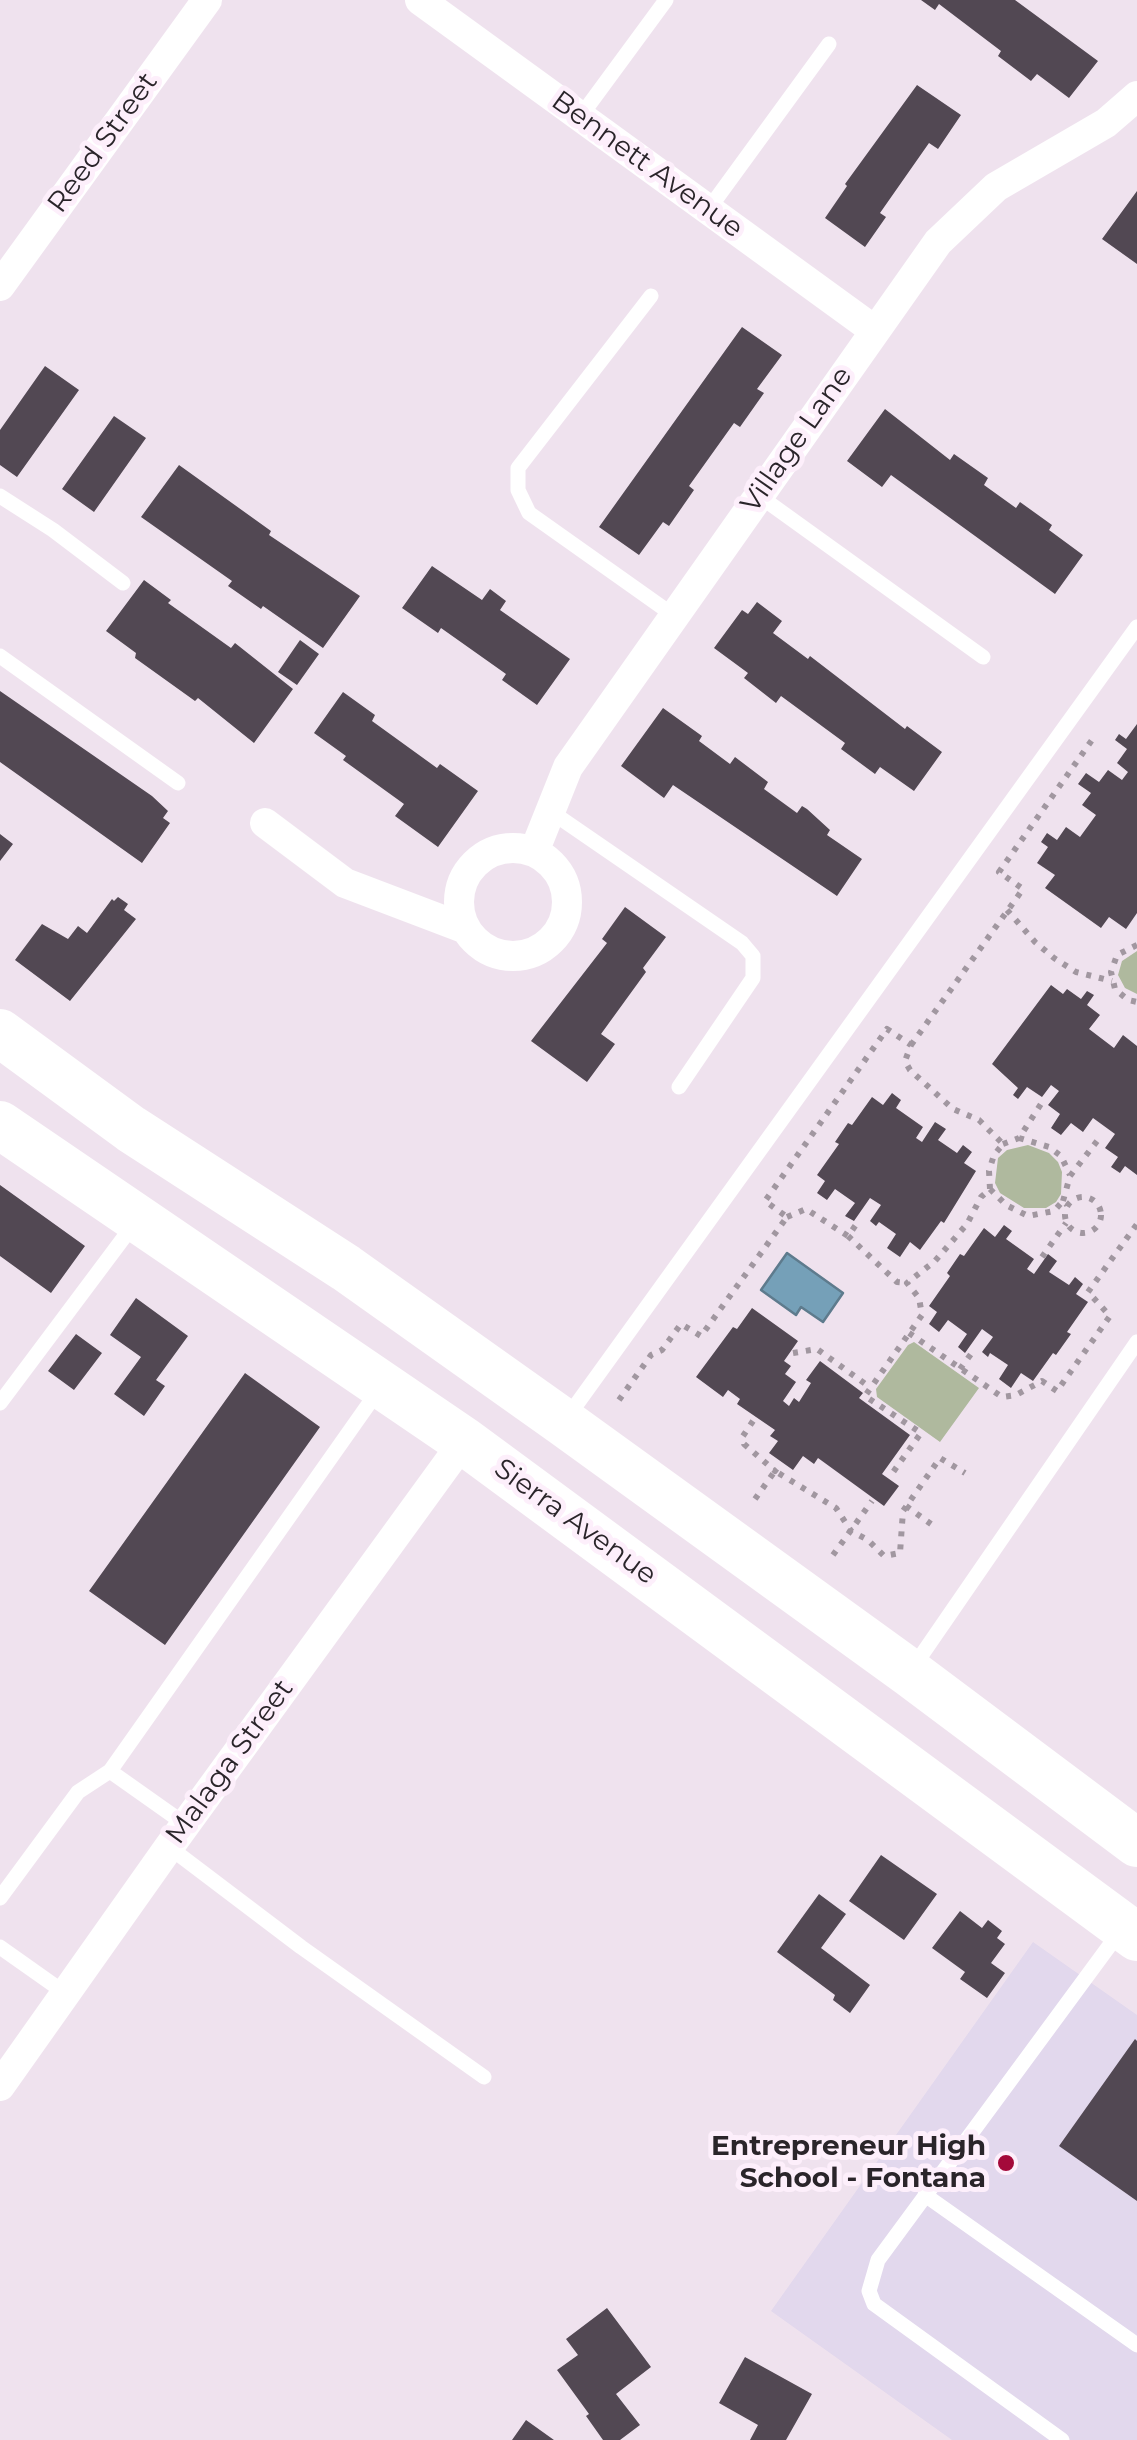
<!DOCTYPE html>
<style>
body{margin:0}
canvas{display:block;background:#efe2ee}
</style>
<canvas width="1137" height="2440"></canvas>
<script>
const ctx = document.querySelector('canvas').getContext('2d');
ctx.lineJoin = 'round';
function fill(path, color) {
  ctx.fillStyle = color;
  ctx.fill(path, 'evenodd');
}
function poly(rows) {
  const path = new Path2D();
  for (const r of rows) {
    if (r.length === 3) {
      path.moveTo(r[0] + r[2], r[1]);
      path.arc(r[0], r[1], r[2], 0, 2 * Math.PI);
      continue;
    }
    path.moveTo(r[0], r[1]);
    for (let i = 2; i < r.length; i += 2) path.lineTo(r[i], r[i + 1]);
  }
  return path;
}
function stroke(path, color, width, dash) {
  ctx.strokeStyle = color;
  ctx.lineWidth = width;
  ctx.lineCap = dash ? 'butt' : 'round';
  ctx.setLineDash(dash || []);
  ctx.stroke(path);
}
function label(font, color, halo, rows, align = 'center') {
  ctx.font = font + ' Montserrat,sans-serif';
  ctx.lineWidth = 10;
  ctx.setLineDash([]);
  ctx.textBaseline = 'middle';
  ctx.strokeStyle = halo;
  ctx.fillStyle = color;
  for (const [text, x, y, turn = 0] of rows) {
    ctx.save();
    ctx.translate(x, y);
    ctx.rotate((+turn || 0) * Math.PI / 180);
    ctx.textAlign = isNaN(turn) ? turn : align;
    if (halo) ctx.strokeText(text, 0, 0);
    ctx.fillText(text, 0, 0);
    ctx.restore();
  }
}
const education = poly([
 [1033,1942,1137,2015,1137,2440,952,2440,771,2311]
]);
const green = poly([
 [1137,951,1137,994,1125,988,1118,975,1122,961],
 [1028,1145,1049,1153,1058,1162,1062,1172,1061,1194,1056,1202,1046,1208,1024,1208,1000,1193,995,1183,998,1158,1007,1150],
 [914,1342,979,1388,940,1442,877,1397,876,1389,908,1345]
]);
const water = poly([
 [787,1253,843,1293,823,1322,801,1307,796,1315,761,1290,787,1253]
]);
const building = poly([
 [921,0,1015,0,1098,61,1069,98,1037,74,1031,81,998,56,1001,51,939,4,935,10],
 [917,85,961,115,938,149,929,143,880,213,886,217,865,247,825,218,847,186,845,184],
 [1137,191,1137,264,1102,239],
 [742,327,782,355,757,389,764,393,740,427,734,423,689,486,694,490,669,526,663,522,639,555,599,527],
 [45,366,79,390,17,477,0,465,0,430],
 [885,409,950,460,954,454,988,478,984,485,1016,508,1020,502,1052,525,1049,530,1083,555,1055,594,891,475,882,487,847,461],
 [114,416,146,438,94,512,62,489],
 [179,465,271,531,269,535,360,596,323,648,263,606,261,609,228,586,232,581,141,517],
 [432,566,482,600,490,589,506,601,500,610,570,659,537,705,502,680,506,674,441,628,438,633,402,608],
 [144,580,171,600,168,603,231,648,235,643,293,689,254,743,198,698,195,701,135,658,136,653,106,631],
 [757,602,782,621,773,633,808,659,810,656,905,729,907,726,942,752,914,791,880,767,875,774,841,749,845,743,781,696,776,703,744,678,748,673,714,648,742,610,748,614],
 [300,640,319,654,297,685,278,672],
 [0,691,152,796,168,811,163,818,170,823,142,863,0,762],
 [343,692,375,715,372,721,437,768,440,764,478,791,438,847,395,816,404,804,343,760,346,756,314,733],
 [663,708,702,736,699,741,730,764,735,757,768,782,764,789,797,813,802,806,807,809,830,830,827,835,862,859,837,896,673,785,664,798,621,766],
 [1137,724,1137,913,1126,929,1109,917,1101,928,1045,888,1055,875,1037,863,1048,847,1041,842,1047,833,1057,840,1066,827,1080,837,1096,815,1082,805,1091,793,1078,784,1086,773,1099,782,1108,770,1122,780,1128,772,1117,763,1127,749,1115,740,1119,734,1126,739],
 [0,834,13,844,0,861],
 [118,897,128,904,124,910,136,919,70,1001,15,960,42,924,68,939,78,926,87,933,112,899,114,901],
 [625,907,666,937,643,968,646,972,601,1034,615,1044,587,1082,531,1041,607,943,602,939],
 [1051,985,1063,994,1067,989,1081,999,1087,991,1094,995,1087,1005,1100,1015,1089,1029,1114,1048,1123,1035,1137,1046,1137,1175,1125,1166,1120,1173,1111,1167,1118,1157,1105,1148,1115,1134,1093,1118,1083,1132,1071,1123,1061,1135,1051,1128,1060,1114,1048,1105,1059,1091,1051,1085,1042,1097,1027,1087,1018,1099,1013,1095,1018,1088,992,1064],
 [892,1093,901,1100,896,1108,923,1127,916,1138,922,1142,935,1122,946,1129,938,1140,957,1153,963,1145,972,1152,964,1163,976,1171,944,1223,941,1221,920,1250,910,1242,900,1257,887,1248,896,1234,879,1222,876,1226,870,1221,881,1205,870,1198,854,1221,845,1216,855,1203,835,1189,827,1200,817,1193,825,1181,817,1175,839,1144,835,1142,848,1123,852,1125,872,1097,883,1105],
 [0,1185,85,1246,51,1293,0,1256],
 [1004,1225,1012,1231,1006,1239,1034,1259,1027,1269,1034,1274,1048,1254,1057,1261,1049,1272,1069,1285,1075,1277,1083,1284,1076,1294,1088,1302,1067,1332,1071,1334,1056,1355,1053,1353,1033,1381,1021,1373,1011,1388,999,1379,1008,1365,990,1353,988,1357,982,1352,993,1337,982,1329,965,1353,958,1347,967,1334,948,1320,939,1332,929,1324,937,1312,929,1306,950,1276,947,1273,960,1254,964,1256,984,1228,995,1237],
 [136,1298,188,1336,156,1380,165,1386,144,1416,114,1394,141,1357,110,1335],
 [752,1308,798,1341,784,1361,791,1366,785,1374,796,1382,783,1401,789,1406,794,1398,799,1402,811,1383,806,1380,820,1361,863,1393,859,1398,910,1435,882,1474,899,1486,884,1506,818,1458,814,1464,803,1456,793,1470,769,1453,778,1441,770,1436,775,1430,737,1404,740,1399,728,1390,723,1397,696,1377,733,1327,737,1329],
 [76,1334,102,1353,74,1390,48,1371],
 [245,1373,320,1427,165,1645,89,1591],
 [881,1855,937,1894,904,1940,849,1901],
 [819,1894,846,1914,821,1948,870,1985,850,2013,833,2000,835,1995,777,1952],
 [960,1911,982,1928,988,1920,1002,1931,997,1938,1005,1944,991,1963,1005,1973,987,1998,960,1979,965,1972,932,1948],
 [1135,2039,1137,2041,1137,2201,1059,2146],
 [607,2308,651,2367,616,2394,640,2425,620,2440,603,2440,586,2416,589,2414,557,2370,578,2355,566,2339],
 [745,2357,812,2394,786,2440,750,2440,758,2425,719,2403],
 [526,2420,554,2440,512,2440]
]);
const path = poly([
 [1007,910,1035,942,1054,958,1076,972,1112,981],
 [1137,945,1117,955,1111,972,1115,989,1128,1000,1137,1002],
 [911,1045,1023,889,999,872,1092,740],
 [1019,1138,1049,1147,1061,1156,1070,1175],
 [1003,1144,1019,1138,1041,1104],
 [990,1189,1006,1205,1028,1216,1054,1211,1063,1201,1067,1205],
 [1083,1215,18],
 [1063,1201,1070,1176,1101,1136],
 [787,1217,806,1209,848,1236,858,1222],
 [848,1236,897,1282,907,1283],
 [1042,1257,1066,1223],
 [909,1333,1002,1397,1016,1395,1042,1381,1057,1391,1110,1316,1088,1292,1137,1224],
 [793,1353,817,1349,871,1388],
 [960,1369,974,1350],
 [619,1400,651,1355,662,1350,681,1324,701,1336,787,1217,765,1201,887,1029,911,1045,905,1061,910,1070,953,1109,979,1120,1003,1144,994,1155,989,1171,990,1189,981,1197,967,1224,935,1261,907,1283,919,1298,922,1315,865,1396,921,1433,891,1475],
 [753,1421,743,1436,744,1444,775,1471,781,1463],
 [755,1499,775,1471,836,1508,851,1531,868,1540,884,1556,900,1553,903,1511,940,1458,965,1473],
 [906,1506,931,1524],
 [833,1555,872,1501]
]);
const service = poly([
 [580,117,666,0],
 [708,210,829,44],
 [651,296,518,468,518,490,529,513,673,615],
 [758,495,983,657],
 [0,496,53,530,123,583],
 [0,656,178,783],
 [550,811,742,943,753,956,753,978,679,1087],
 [0,1403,134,1224],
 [566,1419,1137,627],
 [912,1669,1137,1342],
 [110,1771,380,1388],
 [169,1847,301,1947,484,2077],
 [0,1898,78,1792,110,1771,185,1824],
 [0,1947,65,1993],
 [925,2195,1137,2345],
 [1062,2440,874,2304,869,2291,878,2260,1121,1930]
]);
const minor = poly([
 [420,0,874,330],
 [0,286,207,0],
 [265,823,345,883,466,929],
 [513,902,54],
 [534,852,568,767,938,242,996,187,1106,123,1137,96],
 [0,2086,169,1847,464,1441]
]);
const primary = poly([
 [0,1033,131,1129,346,1268,563,1422,910,1673,1137,1843],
 [0,1125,464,1441,1137,1937]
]);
const markers = [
 [1006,2163,10,"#a4093a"]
];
const streetNames = [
 ["Reed Street",103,143,-54],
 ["Bennett Avenue",647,165,36],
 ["Village Lane",797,440,-55],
 ["Sierra Avenue",575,1522,36],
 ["Malaga Street",230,1762,-54]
];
const poiNames = [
 ["Entrepreneur High",986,2147],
 ["School - Fontana",986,2179]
];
fill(education, '#e2d8ed');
fill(green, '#afb99e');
fill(water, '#75a0b8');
stroke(water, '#5e7b8d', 2.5);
fill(building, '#524853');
stroke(path, '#a197a0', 6, [5, 8]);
stroke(service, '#fff', 15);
stroke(minor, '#fff', 30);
stroke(primary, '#fff', 48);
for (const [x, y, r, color] of markers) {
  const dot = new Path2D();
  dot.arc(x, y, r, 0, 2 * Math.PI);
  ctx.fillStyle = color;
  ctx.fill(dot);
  stroke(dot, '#fdeffb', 4);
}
label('28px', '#2a252a', '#fdeffb', streetNames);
label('bold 28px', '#2a252a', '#fdeffb', poiNames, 'right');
</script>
